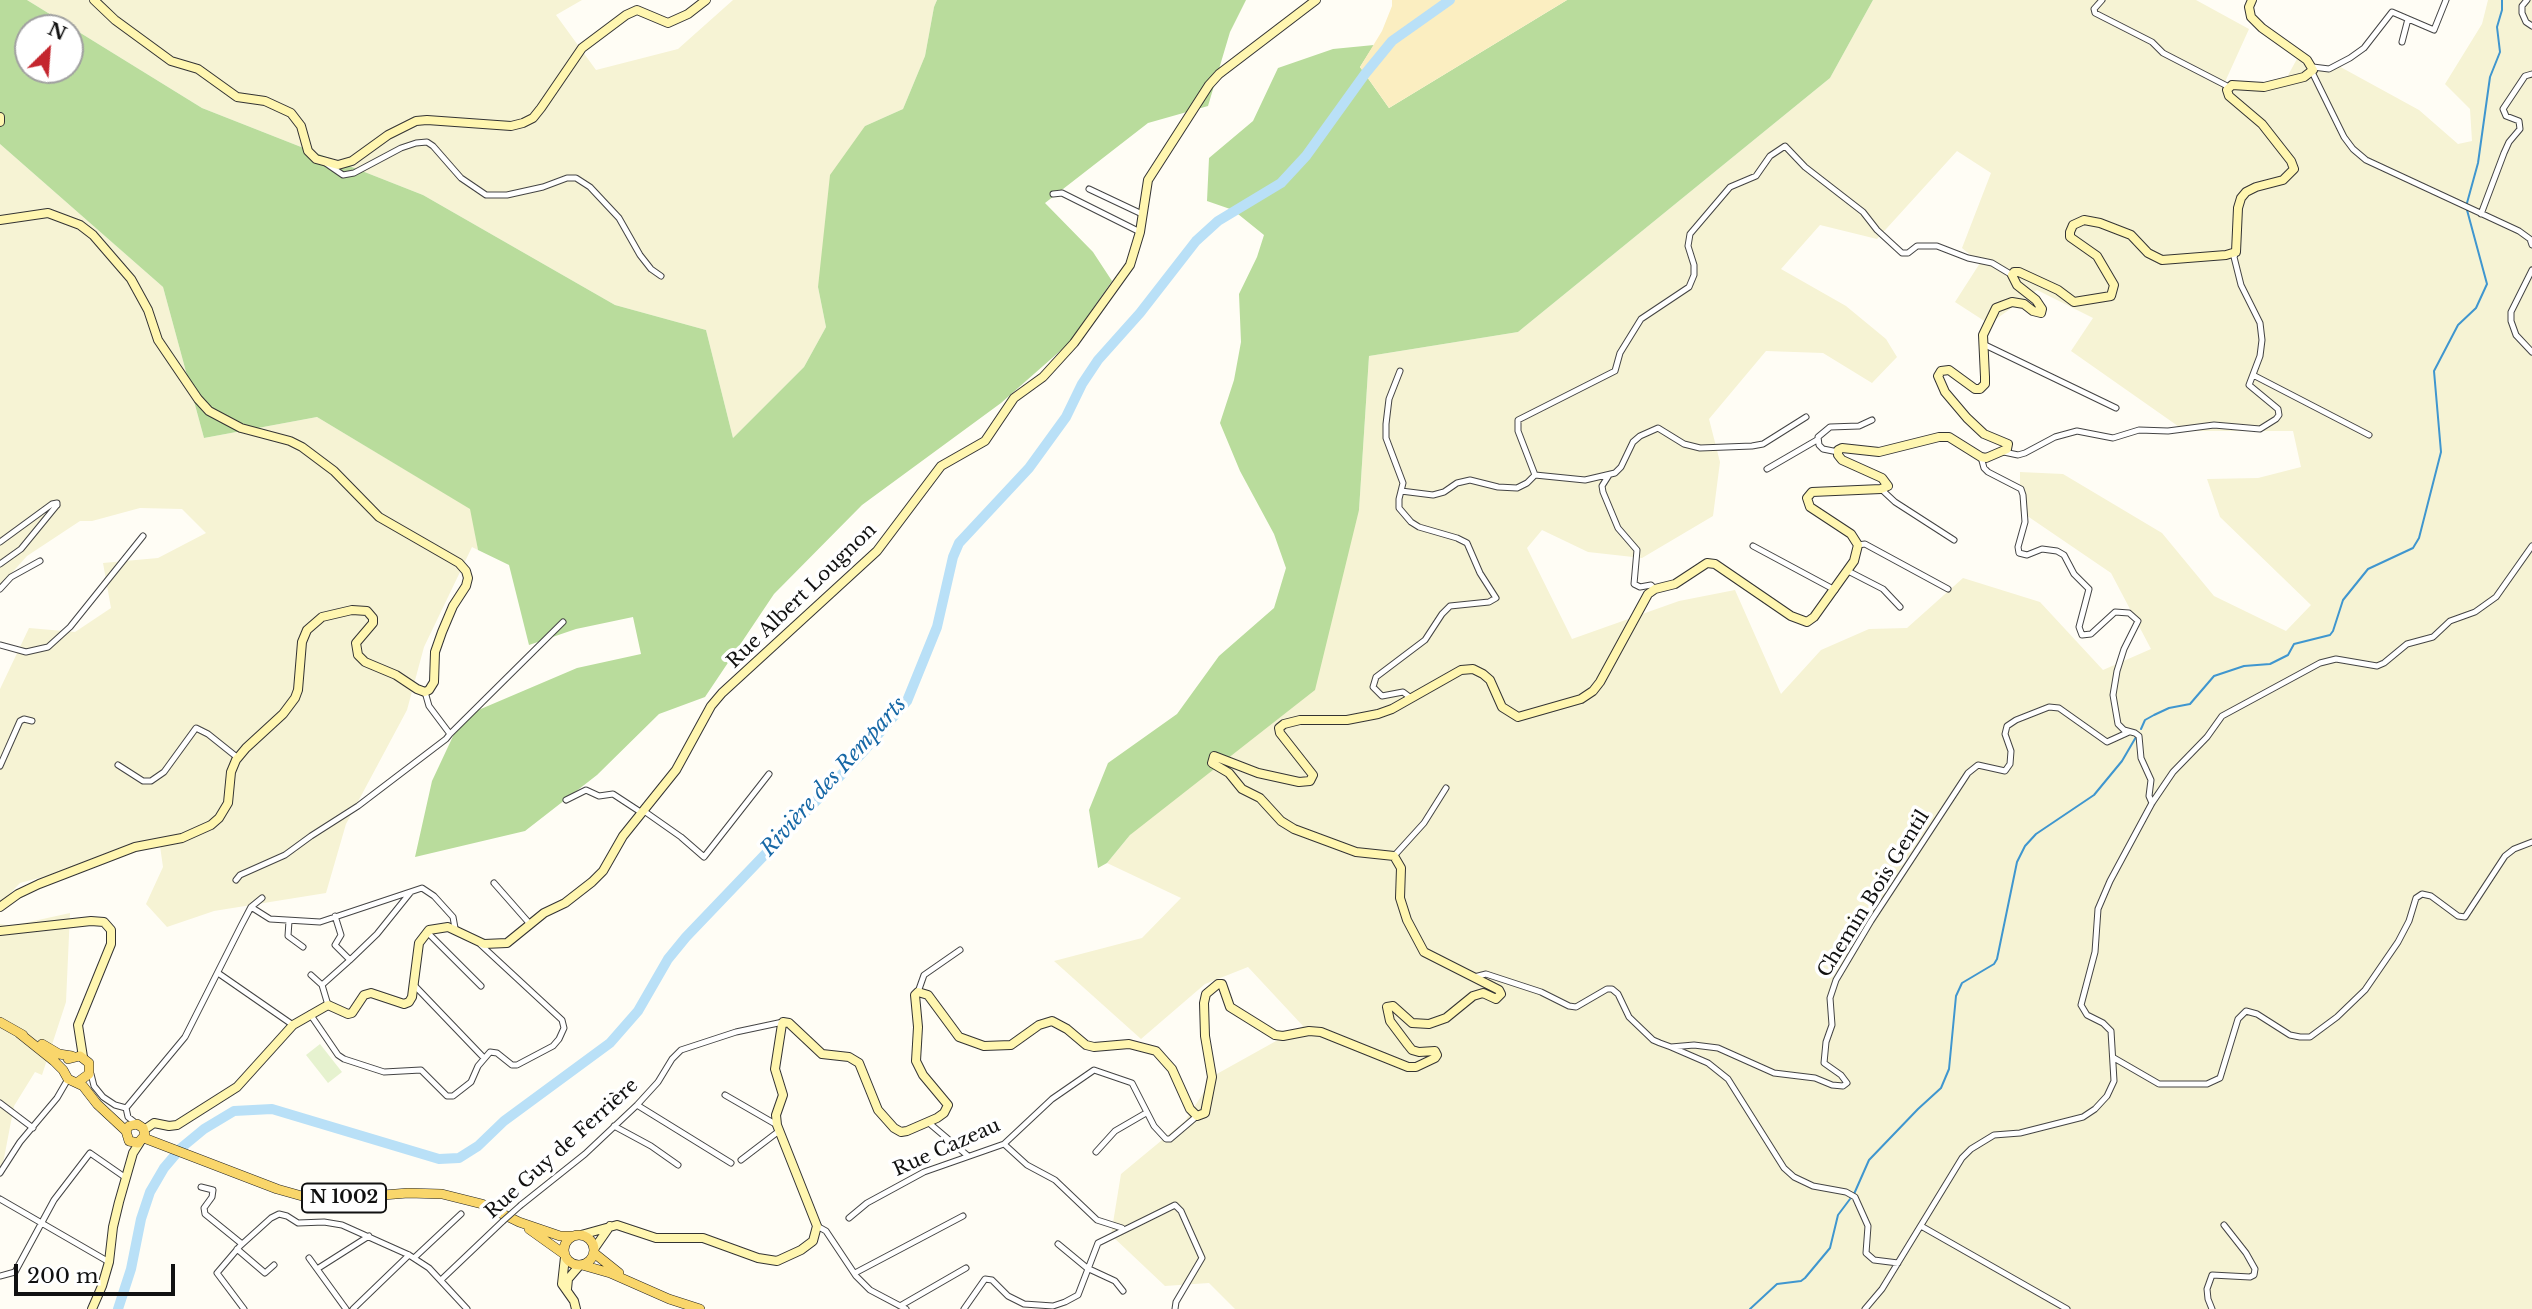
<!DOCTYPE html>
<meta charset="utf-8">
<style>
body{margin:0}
#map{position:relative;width:2532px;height:1309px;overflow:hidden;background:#fffdf5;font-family:"Libre Baskerville",serif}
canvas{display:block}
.north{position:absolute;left:14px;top:14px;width:70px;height:70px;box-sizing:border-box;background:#fff;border:2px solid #a0a0a0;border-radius:50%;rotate:25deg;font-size:19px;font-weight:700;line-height:28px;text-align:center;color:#111}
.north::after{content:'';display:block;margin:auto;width:24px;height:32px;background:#c4262e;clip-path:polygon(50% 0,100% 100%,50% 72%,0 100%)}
.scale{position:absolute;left:14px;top:1264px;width:161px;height:32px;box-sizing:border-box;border:4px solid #111;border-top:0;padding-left:9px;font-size:21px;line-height:24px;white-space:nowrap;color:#111;-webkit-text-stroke:5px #fff;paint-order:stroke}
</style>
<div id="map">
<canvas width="2532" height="1309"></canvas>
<div class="north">N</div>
<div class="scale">200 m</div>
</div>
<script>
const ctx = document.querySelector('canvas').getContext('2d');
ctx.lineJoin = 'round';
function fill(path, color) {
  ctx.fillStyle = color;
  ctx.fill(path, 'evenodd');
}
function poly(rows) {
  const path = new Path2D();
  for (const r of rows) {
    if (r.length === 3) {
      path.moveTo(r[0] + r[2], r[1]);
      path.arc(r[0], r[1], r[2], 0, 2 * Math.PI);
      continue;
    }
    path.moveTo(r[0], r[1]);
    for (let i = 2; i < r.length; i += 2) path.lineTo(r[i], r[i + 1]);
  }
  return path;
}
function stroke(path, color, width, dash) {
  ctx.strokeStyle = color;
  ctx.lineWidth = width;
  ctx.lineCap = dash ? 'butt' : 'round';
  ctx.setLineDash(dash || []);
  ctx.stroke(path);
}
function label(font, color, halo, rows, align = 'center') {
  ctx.font = font + ' "Libre Baskerville",serif';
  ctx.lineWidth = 7;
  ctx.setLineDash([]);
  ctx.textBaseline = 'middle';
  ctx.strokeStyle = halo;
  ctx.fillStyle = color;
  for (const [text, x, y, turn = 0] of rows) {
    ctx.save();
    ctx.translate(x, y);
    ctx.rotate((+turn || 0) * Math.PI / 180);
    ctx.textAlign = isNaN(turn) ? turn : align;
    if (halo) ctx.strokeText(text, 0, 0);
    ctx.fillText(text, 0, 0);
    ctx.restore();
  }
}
const farmland = poly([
 [27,0,582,0,556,15,596,70,678,49,733,0,937,0,934,7,925,56,903,109,865,126,818,287,826,327,804,367,733,438,706,330,615,305,423,195,202,108],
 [1873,0,2196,0,2249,29,2225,82,2263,84,2286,79,2298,57,2316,72,2335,64,2419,110,2458,144,2472,141,2470,109,2445,84,2482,24,2488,0,2532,0,2532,1309,1235,1309,1209,1283,1165,1286,1111,1235,1121,1174,1185,1121,1215,1075,1303,1026,1248,967,1205,984,1141,1039,1054,961,1142,938,1181,898,1107,863,1130,835,1359,510,1369,356,1518,332,1830,78],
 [1957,151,1991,173,1962,248,1980,263,1955,302,1989,324,2037,290,2093,318,2071,351,2185,431,2293,431,2301,467,2258,478,2207,479,2220,517,2311,605,2286,631,2214,596,2162,533,2063,474,2020,472,2020,511,2111,573,2151,649,2103,670,2040,602,1963,578,1907,628,1869,629,1821,650,1781,694,1735,590,1679,601,1572,639,1527,548,1542,530,1588,552,1642,558,1713,516,1720,462,1709,419,1766,351,1823,353,1872,383,1897,357,1886,339,1846,306,1781,269,1820,225,1877,239],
 [0,144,163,287,204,438,317,417,471,509,478,550,472,547,424,647,407,710,346,824,326,893,214,911,167,927,146,904,163,867,160,846,20,883,0,904,0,689,29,628,75,632,111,608,103,563,158,558,206,533,182,509,140,508,92,521,80,521,27,556,0,586],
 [70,913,66,1002,42,1075,35,1072,14,1106,0,1179,0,924,11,926]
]);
const forest = poly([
 [0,0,27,0,202,108,423,195,615,305,706,330,733,438,804,367,826,327,818,287,830,175,865,126,903,109,925,56,934,7,937,0,1246,0,1230,32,1208,106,1148,123,1045,203,1093,252,1112,281,1068,344,1001,403,862,505,774,594,705,697,659,714,597,775,525,831,415,857,432,781,462,717,577,668,641,654,633,617,576,629,529,645,509,565,478,550,470,509,317,417,204,438,163,287,0,144],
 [28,28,70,28,70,70,28,70],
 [1567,0,1873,0,1830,78,1518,332,1369,356,1359,510,1315,690,1130,835,1107,863,1098,868,1089,810,1108,763,1177,714,1219,656,1274,608,1286,568,1274,534,1240,471,1220,423,1234,380,1241,342,1239,294,1257,257,1264,235,1233,210,1207,201,1209,158,1253,121,1278,68,1333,49,1374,45,1360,67,1389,108]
]);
const sand = poly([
 [1392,0,1567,0,1389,108,1360,67,1382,31,1392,6]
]);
const pitch = poly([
 [320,1044,342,1072,328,1083,306,1055]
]);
const stream = poly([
 [2467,203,2478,163,2490,77,2500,52,2497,27,2502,10,2502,0],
 [2141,729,2145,720,2154,715,2169,708,2190,704,2214,676,2244,666,2270,664,2288,655,2294,644,2330,635,2333,631,2343,600,2368,569,2413,548,2419,538,2441,452,2434,371,2458,325,2476,308,2487,284,2467,210],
 [1854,1194,1869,1160,1918,1109,1941,1088,1949,1069,1956,996,1962,983,1994,964,1997,959,2017,862,2025,846,2036,834,2094,795,2122,761,2136,737],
 [1750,1309,1777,1284,1801,1281,1805,1278,1830,1248,1838,1215,1850,1199]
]);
const river = poly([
 [118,1309,131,1269,141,1219,150,1192,164,1168,181,1148,204,1129,234,1111,272,1109,439,1159,459,1158,478,1146,504,1121,610,1043,638,1011,668,959,686,937,863,752,907,701,937,627,953,557,959,543,1029,468,1066,417,1082,384,1098,360,1140,313,1196,241,1218,221,1281,183,1306,156,1365,74,1392,41,1450,0]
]);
const street = poly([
 [2102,0,2094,9,2095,13,2152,42,2163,53,2229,87],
 [2527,0,2522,6,2522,13,2526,22,2532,26],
 [2402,42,2408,19],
 [2313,67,2329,69,2350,58,2364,48,2392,12,2434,30,2446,0],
 [2312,72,2344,137,2353,149,2366,160,2519,231,2530,239,2532,245],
 [327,164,343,175,354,173,401,148,416,143,427,142,433,146,461,178,486,195,507,195,543,187,567,178,576,178,590,187,619,218,640,255,651,269,661,276],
 [1089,189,1142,214],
 [1053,194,1062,193,1140,232],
 [2481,214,2504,153,2509,142,2520,129,2519,121,2506,116,2503,109,2525,76,2532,74],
 [2532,270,2511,312,2511,321,2516,335,2532,352],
 [1983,344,2116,408],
 [1400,371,1389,399,1386,424,1386,438,1403,483,1399,499,1399,508,1411,522,1419,527,1457,538,1467,543,1480,573,1496,598,1489,602,1450,606,1442,614,1425,640,1376,677,1373,687,1382,696,1403,692,1411,698],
 [2253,375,2369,435],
 [1838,452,1823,449,1819,445,1818,437,1830,427,1859,426,1872,420],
 [2004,452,2018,455,2025,453,2055,437,2077,431,2113,438,2139,430,2168,431,2214,425,2260,429,2276,419,2279,415,2278,409,2249,385,2260,356,2262,340,2260,323,2241,285,2234,257,2236,252],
 [1981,457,1984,468,1988,472,2021,489,2023,495,2025,522,2018,547,2019,553,2027,555,2042,549,2057,551,2064,555,2074,574,2089,589,2079,627,2082,635,2091,634,2115,612,2129,613,2138,621,2124,649,2117,671,2113,695,2118,724,2124,730,2135,733,2139,736,2141,758,2151,780,2149,796,2152,803],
 [1767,469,1817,440],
 [1535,475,1518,431,1518,420,1615,371,1620,353,1641,319,1689,287,1694,275,1694,265,1688,246,1690,234,1730,187,1756,176,1770,156,1785,146,1805,167,1863,212,1877,230,1902,253,1908,253,1917,246,1937,246,1968,258,1992,263,2012,275],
 [1535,475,1585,480,1615,473,1621,467,1633,442,1640,436,1658,428,1684,444,1700,448,1752,446,1763,444,1806,417],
 [1609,475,1602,486,1603,492,1618,528,1637,550,1634,584,1640,587,1651,585,1655,589],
 [1881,489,1895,502,1954,540],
 [1401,491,1433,495,1444,492,1457,483,1470,480,1498,487,1517,488,1527,483,1535,475],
 [0,542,52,504,57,503,57,505],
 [1858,545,1865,544,1948,589],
 [1753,546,1835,590],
 [0,564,21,549,57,505],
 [1848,571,1883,589,1900,607],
 [0,589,11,577,40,561],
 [0,645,26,652,48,647,70,627,143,536],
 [450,734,563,622],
 [118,765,143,781,151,781,164,772,196,728,208,734,238,758],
 [0,766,20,721,24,719,32,721],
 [566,800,586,790,599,796,613,794,642,813],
 [644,811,681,837,704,857,769,774],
 [1394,856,1424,823,1446,788],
 [236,880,240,875,285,855,311,836,358,806,446,739,450,734,429,706,425,692],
 [494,883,530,924],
 [251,907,270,919,320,922,422,888,434,896,453,917,455,928],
 [335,916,341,935,335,945,350,960,377,934,410,893],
 [289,921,288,936,303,947],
 [427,932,481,986],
 [218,973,293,1025],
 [311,975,322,985,328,1005],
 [1474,977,1486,974,1541,992,1569,1006,1576,1007,1607,989,1612,989,1618,994,1629,1017,1653,1040,1660,1043,1671,1047,1694,1045,1718,1048,1774,1073,1815,1078,1832,1085,1843,1086,1847,1083,1841,1075,1824,1063,1826,1042,1832,1025,1830,998,1836,980,1871,921,1968,773,1978,765,2005,771,2010,764,2011,751,2005,734,2007,726,2016,720,2049,707,2059,708,2107,742,2129,732],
 [322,985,350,960],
 [414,985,484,1058],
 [918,992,924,975,960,950],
 [310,1014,338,1055,344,1059,384,1072,421,1070,447,1096,453,1096,471,1082,478,1066,490,1052,497,1053,512,1065,517,1065,553,1046,559,1039,564,1028,562,1020,481,945],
 [1671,1047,1708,1063,1728,1079,1784,1168,1794,1177,1813,1186,1846,1192,1855,1197,1868,1226,1866,1253,1874,1260,1898,1263],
 [2114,1058,2159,1084,2207,1084,2220,1078,2238,1019,2246,1011,2257,1014,2290,1035,2300,1037,2310,1037,2337,1017,2365,990,2398,942,2409,921,2416,898,2422,894,2431,896,2458,916,2465,917,2505,856,2514,849,2532,842],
 [91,1074,94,1086,103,1097,115,1105,126,1108],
 [725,1095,777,1125],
 [0,1103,33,1128],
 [637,1105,731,1163],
 [126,1108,185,1037,241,926,251,907,262,898],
 [126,1108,128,1117,137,1124],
 [929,1123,968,1156],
 [614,1126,651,1146,678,1165],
 [1004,1144,1027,1165,1055,1180,1097,1220,1122,1228],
 [1096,1152,1115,1131,1146,1113],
 [741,1160,779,1131],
 [0,1173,20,1142,57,1098,68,1079],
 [201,1187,213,1190,212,1197,204,1208,205,1214,242,1244],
 [0,1199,109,1262],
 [521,1205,585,1154,637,1105,658,1082,672,1059,681,1050,736,1032,783,1022],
 [849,1218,867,1203,924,1172,1004,1144,1052,1099,1094,1070,1132,1083,1154,1126,1166,1139,1170,1139,1197,1116],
 [817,1226,826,1231,856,1276,870,1290,906,1309],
 [1921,1226,2067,1309],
 [1058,1244,1087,1268,1115,1281,1123,1291],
 [237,1249,265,1273,274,1265],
 [309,1258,317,1269],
 [414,1258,461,1214],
 [855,1273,963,1216],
 [0,1276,15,1272,54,1200,90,1153,126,1178],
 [441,1280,503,1221],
 [900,1306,966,1268],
 [244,1309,217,1273,240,1246,271,1218,279,1214,287,1216,298,1223,324,1222,342,1225,409,1255,429,1268,467,1309],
 [346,1309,317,1269,369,1236],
 [353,1309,409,1255],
 [964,1309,985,1279,992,1280,1008,1296,1024,1304,1053,1306,1065,1302,1078,1295,1098,1243,1175,1205,1181,1211,1202,1258,1176,1302,1175,1309],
 [1865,1309,1882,1289,1962,1158,1971,1149,1994,1135,2020,1133,2083,1117,2095,1109,2107,1096,2114,1081,2111,1031,2103,1023,2087,1015,2081,1005,2095,952,2098,909,2110,881,2152,803,2173,772,2207,737,2222,716,2320,663,2336,659,2377,666,2384,663,2407,644,2433,637,2450,621,2475,612,2496,597,2532,546],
 [2212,1309,2208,1299,2207,1289,2212,1275,2250,1277,2254,1275,2255,1269,2246,1253,2224,1225]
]);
const secondary = poly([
 [94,0,115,20,171,61,198,69,237,97,265,101,291,113,301,126,308,151,316,159,338,165,352,161,388,135,416,121,427,120,511,126,523,123,533,118,541,108,582,48,626,15,637,10,668,23,688,14,706,0],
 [0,117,0,122],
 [0,220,48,213,80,225,93,235,131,279,148,310,158,340,198,399,209,411,241,428,290,441,302,447,334,471,379,517,459,563,466,571,468,578,466,586,453,606,442,632,435,652,434,682,429,690,425,692,417,689,396,675,365,662,358,655,356,643,373,623,373,618,367,611,352,610,322,617,307,630,302,642,298,690,295,698,283,714,246,748,236,760,231,772,228,803,219,818,211,825,182,838,135,847,39,884,18,894,0,907],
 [0,931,91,921,104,922,111,930,111,944,78,1025,83,1057],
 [144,1130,154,1123,169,1126,177,1125,237,1087,293,1025,328,1005,348,1014,352,1013,364,995,371,993,404,1004,409,1002,412,997,419,943,429,930,448,927,484,944,507,943,544,913,565,903,592,882,603,871,623,836,676,770,711,706,722,693,877,551,941,466,985,441,1014,398,1043,377,1074,343,1130,265,1140,232,1148,180,1209,85,1219,74,1316,0],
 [581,1235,617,1225,656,1238,703,1238,758,1258,777,1261,801,1250,813,1241,817,1226,777,1125,776,1115,783,1095,775,1069,782,1024,783,1022,789,1023,822,1054,849,1057,859,1063,878,1110,894,1128,901,1132,907,1131,937,1118,944,1113,948,1105,923,1075,916,1061,918,1027,915,995,918,992,928,995,959,1037,984,1046,1011,1045,1039,1025,1052,1021,1067,1029,1086,1045,1094,1047,1129,1044,1156,1051,1172,1069,1190,1109,1197,1116,1205,1113,1212,1077,1205,1036,1204,1003,1206,994,1218,984,1222,984,1230,1007,1275,1035,1283,1036,1309,1031,1321,1032,1408,1067,1416,1067,1435,1058,1437,1055,1435,1051,1419,1052,1412,1050,1408,1045,1390,1021,1387,1007,1393,1006,1412,1023,1429,1024,1446,1018,1473,996,1483,993,1496,999,1501,994,1499,990,1424,952,1407,920,1400,898,1401,868,1394,856,1356,852,1294,829,1281,821,1260,798,1242,789,1229,773,1212,763,1214,756,1258,773,1299,782,1310,781,1313,775,1280,733,1279,728,1284,724,1300,720,1347,720,1378,714,1392,709,1461,670,1473,669,1483,674,1490,680,1502,707,1518,717,1581,699,1593,691,1600,682,1648,594,1655,589,1675,584,1707,563,1715,564,1791,616,1807,622,1814,617,1854,561,1858,545,1851,534,1810,507,1807,498,1812,492,1881,489,1888,486,1882,478,1842,460,1838,455,1838,450,1842,448,1879,452,1939,437,1949,437,1981,457,1986,458,2007,449,2008,444,1984,434,1967,418,1945,392,1938,376,1941,371,1949,370,1975,389,1980,389,1985,384,1985,377,1983,335,1996,308,2012,302,2024,304,2033,311,2041,313,2042,309,2036,300,2017,285,2012,275,2014,272,2019,272,2058,290,2074,302,2111,296,2114,285,2097,256,2070,237,2070,232,2073,225,2084,220,2100,223,2131,235,2148,253,2162,260,2226,255,2236,252,2238,208,2241,198,2246,192,2256,187,2283,180,2294,169,2291,161,2262,124,2229,96,2227,90,2232,85,2264,87,2304,77,2313,70,2307,60,2262,28,2251,17,2249,7,2252,0],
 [594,1249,610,1226],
 [565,1257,562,1284,574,1301,576,1309],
 [567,1289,568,1279,580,1265],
 [92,1309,102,1286,109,1262,113,1227,119,1202,133,1153,140,1142]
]);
const primary = poly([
 [0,1022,23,1035],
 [19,1033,54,1061,63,1070,68,1079,83,1086,97,1104,126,1131,129,1141,138,1143,145,1135,143,1128,137,1124,129,1126,126,1131],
 [42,1044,59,1054,72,1056],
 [68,1059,80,1056,89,1063,89,1074,78,1082],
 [144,1138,277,1189,309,1198,346,1198,408,1193,442,1194,482,1204,519,1222,560,1236,572,1236],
 [529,1229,564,1254],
 [579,1250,15],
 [594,1253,619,1273],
 [582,1265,610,1273,669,1299,700,1309]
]);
const streetBridge = poly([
 [503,1221,521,1205]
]);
const shields = [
 [344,1198,84]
];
const shieldNames = [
 ["N 1002",344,1198]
];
const streetNames = [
 ["Rue Albert Lougnon",802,596,-44],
 ["Chemin Bois Gentil",1874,894,-58],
 ["Rue Cazeau",947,1148,-24],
 ["Rue Guy de Ferrière",562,1149,-42]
];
const waterNames = [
 ["Rivière des Remparts",834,777,-48]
];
fill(farmland, '#f6f3d4');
fill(forest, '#b9dc9c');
fill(sand, '#fbeec1');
fill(pitch, '#e6f2cf');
stroke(stream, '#3f96cf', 2);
stroke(river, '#b9e0f7', 10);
stroke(street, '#444', 7);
stroke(secondary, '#333', 10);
stroke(primary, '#222', 10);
stroke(street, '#fff', 5);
stroke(secondary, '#fff6b0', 8);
stroke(primary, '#f9d66b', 9);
stroke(streetBridge, '#444', 7, []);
stroke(streetBridge, '#fff', 5);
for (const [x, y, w] of shields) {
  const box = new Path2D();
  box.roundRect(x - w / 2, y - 14.5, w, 29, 5);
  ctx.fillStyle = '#fff';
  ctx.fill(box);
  stroke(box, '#111', 2);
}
label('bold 18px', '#111', null, shieldNames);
label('19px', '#111', '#fff', streetNames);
label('italic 21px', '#1768a6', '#fff', waterNames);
</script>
